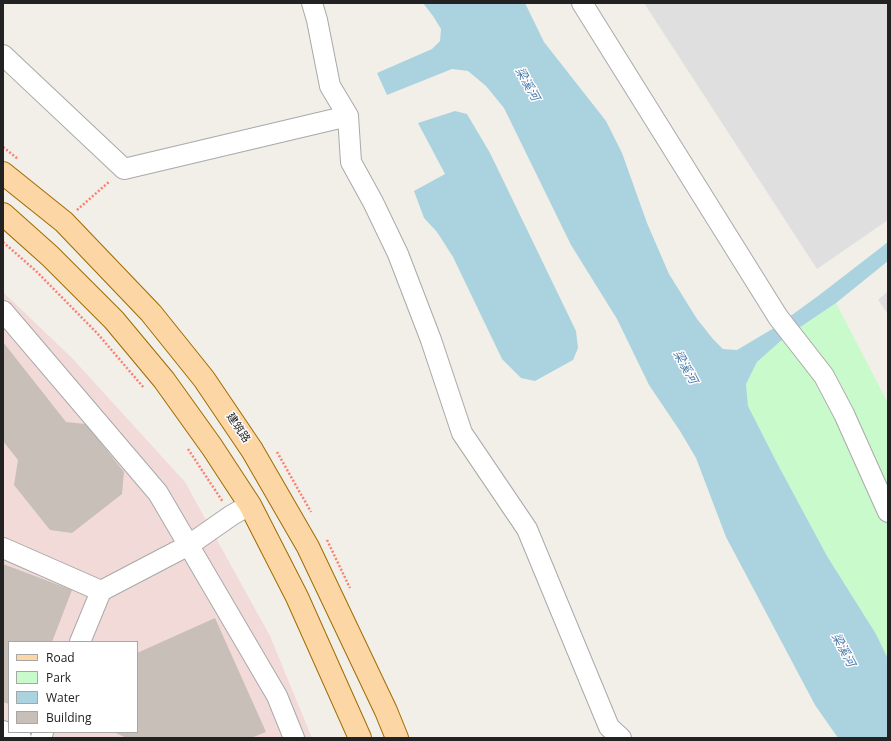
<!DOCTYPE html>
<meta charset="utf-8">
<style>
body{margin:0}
#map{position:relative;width:891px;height:741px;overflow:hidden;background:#f2efe9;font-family:"Open Sans",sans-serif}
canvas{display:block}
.frame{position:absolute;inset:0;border:4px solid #222;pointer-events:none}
.legend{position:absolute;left:8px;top:641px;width:130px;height:92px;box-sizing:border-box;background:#fff;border:1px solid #a7a7a7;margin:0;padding:5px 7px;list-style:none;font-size:12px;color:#222}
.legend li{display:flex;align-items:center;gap:8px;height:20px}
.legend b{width:20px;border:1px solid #a7a7a7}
</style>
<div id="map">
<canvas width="891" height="741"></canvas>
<div class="frame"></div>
<ul class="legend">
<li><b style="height:5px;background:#fcd6a4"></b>Road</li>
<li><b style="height:11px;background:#c8facc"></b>Park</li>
<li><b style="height:11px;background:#aad3df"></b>Water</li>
<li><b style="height:11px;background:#c7bfb8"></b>Building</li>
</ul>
</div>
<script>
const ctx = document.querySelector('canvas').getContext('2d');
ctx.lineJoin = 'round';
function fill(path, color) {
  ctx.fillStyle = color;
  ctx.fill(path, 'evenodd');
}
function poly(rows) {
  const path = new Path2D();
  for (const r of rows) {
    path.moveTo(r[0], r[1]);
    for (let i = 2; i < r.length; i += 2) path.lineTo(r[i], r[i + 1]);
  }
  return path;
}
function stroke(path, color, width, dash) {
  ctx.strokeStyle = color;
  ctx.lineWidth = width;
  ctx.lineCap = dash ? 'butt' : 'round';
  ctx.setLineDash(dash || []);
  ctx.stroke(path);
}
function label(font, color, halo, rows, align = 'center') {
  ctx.font = font + ' "Open Sans","Noto Sans SC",sans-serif';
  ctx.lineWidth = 3;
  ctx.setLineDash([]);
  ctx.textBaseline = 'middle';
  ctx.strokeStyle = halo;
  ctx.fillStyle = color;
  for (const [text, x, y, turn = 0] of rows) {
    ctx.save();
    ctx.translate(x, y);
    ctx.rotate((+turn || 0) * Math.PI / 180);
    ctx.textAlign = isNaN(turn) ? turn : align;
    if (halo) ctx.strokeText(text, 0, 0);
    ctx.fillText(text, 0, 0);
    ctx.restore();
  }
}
const residential = poly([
 [644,3,888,3,888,220,817,269],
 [888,291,888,314,878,300]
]);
const commercial = poly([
 [3,292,73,359,185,482,270,636,312,738,3,738],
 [9,642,137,642,137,732,9,732]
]);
const park = poly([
 [836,303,888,403,888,659,877,636,827,556,776,461,748,406,746,384,757,362,784,338]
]);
const water = poly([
 [423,3,525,3,544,42,606,121,622,153,647,223,669,274,697,319,713,339,723,349,737,350,774,328,818,296,888,242,888,261,836,303,784,338,757,362,746,384,748,406,776,461,827,556,876,634,888,659,888,738,838,738,815,705,726,537,696,458,680,431,649,385,617,319,571,245,504,108,486,86,468,71,452,69,387,95,377,73,432,49,440,41,441,29,433,16],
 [455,111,467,114,490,153,576,331,578,348,573,360,535,381,521,378,502,359,453,257,437,232,424,218,414,191,445,174,418,123]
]);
const building = poly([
 [3,342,66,422,86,424,124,472,122,494,72,533,50,530,14,485,18,460,3,441],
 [3,564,72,590,52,642,9,642,9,704,3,702],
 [215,618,266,732,251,738,127,738,113,732,137,732,137,653]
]);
const path = poly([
 [3,147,18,159],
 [77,210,110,181],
 [3,242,36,271,97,333,144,388],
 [188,449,223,502],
 [277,452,311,512],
 [327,540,350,588]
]);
const minor = poly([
 [312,3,317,20,330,86,348,116,351,162,373,202,398,254,431,340,462,433,527,529,609,727,621,738],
 [582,3,778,317,824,376,844,414,888,512],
 [3,55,124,169,348,116],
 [3,311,158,493,277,696,294,738],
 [3,548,101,591],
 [80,642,101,591,189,545,232,515,250,505],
 [3,731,21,738],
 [41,738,43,732]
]);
const major = poly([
 [3,173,64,222,151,313,204,379,252,450,308,547,386,711,397,738],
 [3,214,50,256,114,320,164,380,212,447,250,505,297,597,360,738]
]);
const streetNames = [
 ["建筑路",238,428,56]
];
const waterNames = [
 ["梁溪河",527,84,61],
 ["梁溪河",685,367,61],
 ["梁溪河",843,650,62]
];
fill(residential, '#e0dfdf');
fill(commercial, '#f2dad9');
fill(park, '#c8facc');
fill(water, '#aad3df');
fill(building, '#c7bfb8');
stroke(minor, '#a9a9a9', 22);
stroke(major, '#a06b00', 24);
stroke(path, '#fa8072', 2.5, [2, 2]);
stroke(minor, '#fff', 20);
stroke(major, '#fcd6a4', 22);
label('11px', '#222', '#fff', streetNames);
label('italic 12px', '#4a7aab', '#fff', waterNames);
</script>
